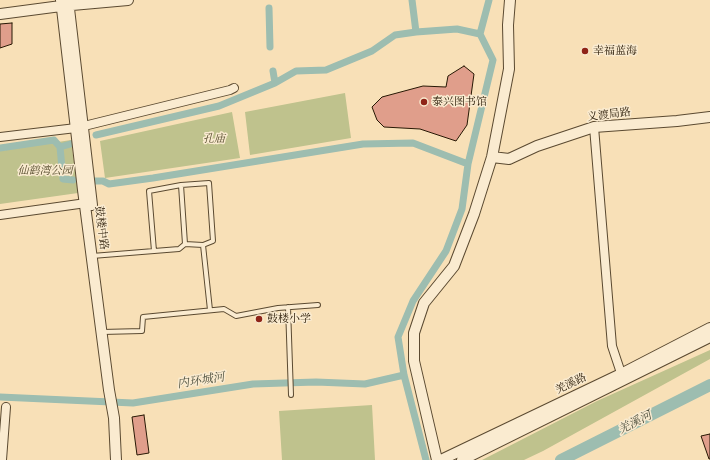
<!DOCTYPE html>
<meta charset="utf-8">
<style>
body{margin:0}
canvas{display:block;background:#f8e0b7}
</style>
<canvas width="710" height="460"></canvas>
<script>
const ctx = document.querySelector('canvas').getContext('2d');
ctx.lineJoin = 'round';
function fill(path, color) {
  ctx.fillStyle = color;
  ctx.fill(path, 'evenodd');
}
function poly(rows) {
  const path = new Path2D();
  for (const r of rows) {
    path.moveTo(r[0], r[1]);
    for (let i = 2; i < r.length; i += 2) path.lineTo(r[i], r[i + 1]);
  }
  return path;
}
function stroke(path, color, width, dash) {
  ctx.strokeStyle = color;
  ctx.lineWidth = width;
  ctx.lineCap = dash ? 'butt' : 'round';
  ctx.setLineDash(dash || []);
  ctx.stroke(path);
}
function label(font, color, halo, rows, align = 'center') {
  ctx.font = font + ' "Old Standard TT","Noto Serif SC",serif';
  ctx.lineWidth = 3;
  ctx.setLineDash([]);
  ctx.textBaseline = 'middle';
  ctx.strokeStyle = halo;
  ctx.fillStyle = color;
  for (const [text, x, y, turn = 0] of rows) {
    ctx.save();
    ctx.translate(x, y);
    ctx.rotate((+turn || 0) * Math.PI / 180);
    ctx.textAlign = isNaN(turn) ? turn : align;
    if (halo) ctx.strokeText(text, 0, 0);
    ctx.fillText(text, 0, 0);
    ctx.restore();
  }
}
const green = poly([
 [345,93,351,138,250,155,245,112],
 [232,112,240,158,105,178,100,141],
 [71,140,78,193,0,204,0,151],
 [710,350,710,359,543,451,524,460,482,460,597,401],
 [372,405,375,460,282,460,279,411]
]);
const canal = poly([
 [412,0,416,32,457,29,480,34],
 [269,8,270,47],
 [273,71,275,83],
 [96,135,219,106,275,83,296,71,326,70,372,51,395,35,416,32],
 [60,147,74,143],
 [0,148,54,140,60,147,63,179,73,180],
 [95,181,103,181,109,184,153,178,363,144,413,143,468,164],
 [0,397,133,403,253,384,316,382,365,384,404,375],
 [426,460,404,375,398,337,413,301,446,251,462,209,468,164,493,60,480,34,489,0]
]);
const river = poly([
 [561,460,710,385]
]);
const building = poly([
 [12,23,12,44,0,48,0,24,12,23],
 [464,66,474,74,467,125,456,141,420,129,384,127,377,120,372,107,382,97,423,86,446,87,448,76,464,66],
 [144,415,149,453,137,455,132,417,144,415],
 [710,434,710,459,709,459,701,436,710,434]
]);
const service = poly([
 [203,245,185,244,181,185,209,183,213,241,203,245,210,310],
 [154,251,149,191,181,185],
 [92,256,179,249,185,244],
 [288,307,291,395],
 [102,332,142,331,143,317,224,309,236,316,278,308,318,305]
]);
const minor = poly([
 [594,127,612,346,623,379],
 [0,137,76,128,230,90,234,88],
 [0,215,86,203],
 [2,460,6,407]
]);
const tertiary = poly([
 [61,0,83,190,109,390,114,418,116,460],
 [68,0,92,205],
 [0,14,61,6,128,0],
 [492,157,509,159,537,146,594,127,677,121,710,117],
 [437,460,414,361,414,333,424,303,454,266,474,214,492,157,509,69,508,25,510,0],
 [441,460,621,374,710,328],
 [462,460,710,337]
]);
const markers = [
 [585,51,4,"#8f2418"],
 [424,102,4,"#8f2418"],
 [259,319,4,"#8f2418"]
];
const poiNames = [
 ["幸福蓝海",593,51],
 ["泰兴图书馆",432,102],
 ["鼓楼小学",267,319]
];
const streetNames = [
 ["义渡局路",609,115,-7],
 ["鼓楼中路",101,228,83],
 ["羌溪路",571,384,-26]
];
const parkNames = [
 ["孔庙",214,139],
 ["仙鹤湾公园",45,171]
];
const waterNames = [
 ["内环城河",201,381,-9],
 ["羌溪河",635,423,-27]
];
fill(green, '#bfc28d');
stroke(canal, '#9dbdb0', 7);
stroke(river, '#9dbdb0', 12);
fill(building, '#e09e8b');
stroke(building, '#271804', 1);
stroke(service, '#5b4a31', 6);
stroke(minor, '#5b4a31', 10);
stroke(tertiary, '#5b4a31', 12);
stroke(service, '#faebd0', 4);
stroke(minor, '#faebd0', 8);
stroke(tertiary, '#faebd0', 10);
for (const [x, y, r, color] of markers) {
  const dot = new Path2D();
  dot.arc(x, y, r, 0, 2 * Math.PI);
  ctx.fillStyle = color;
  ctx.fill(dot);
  stroke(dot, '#faebd0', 1.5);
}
label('11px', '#271804', '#faebd0', poiNames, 'left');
label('11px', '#271804', '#faebd0', streetNames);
label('italic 11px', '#554b2d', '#faebd0', parkNames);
label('italic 12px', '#505240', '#faebd0', waterNames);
</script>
